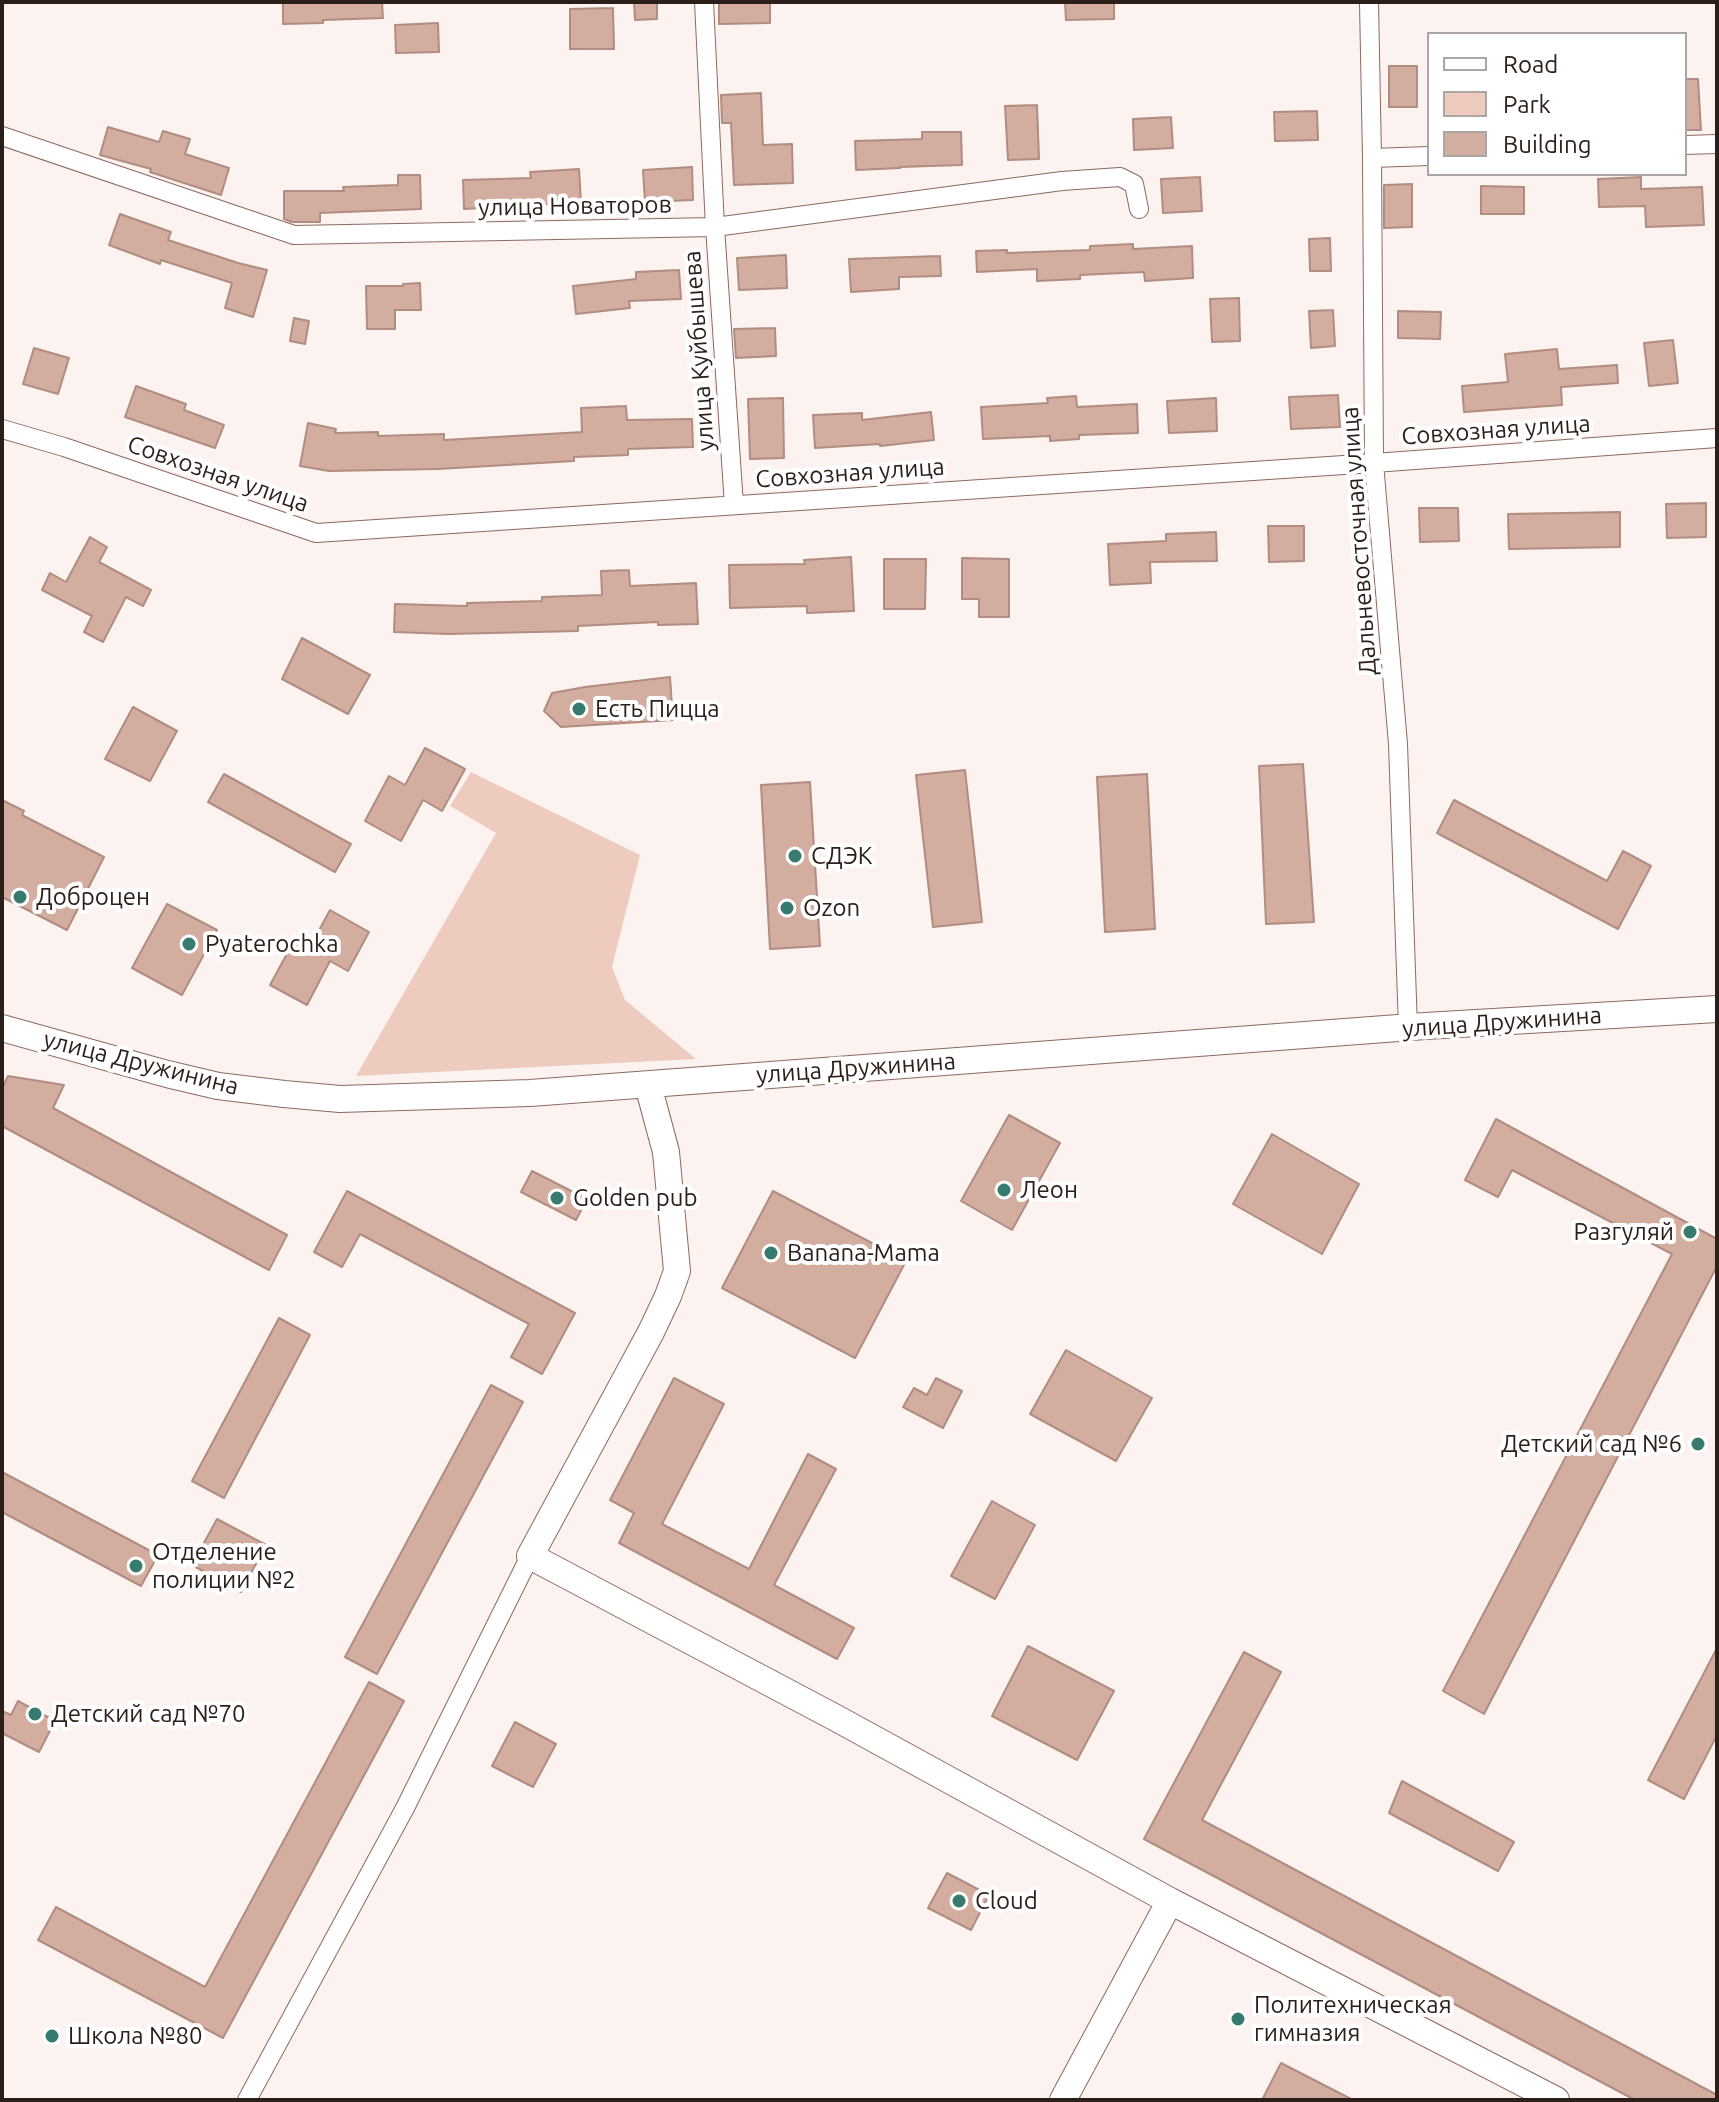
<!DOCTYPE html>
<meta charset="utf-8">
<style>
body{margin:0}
#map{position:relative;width:1719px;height:2102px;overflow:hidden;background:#fcf3f1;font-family:Ubuntu,sans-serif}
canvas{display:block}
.frame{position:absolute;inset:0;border:4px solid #2c1e19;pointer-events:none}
.legend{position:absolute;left:1427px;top:32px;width:260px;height:144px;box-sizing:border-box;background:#fff;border:2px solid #aba5a3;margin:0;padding:10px 14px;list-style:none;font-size:24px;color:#2c1e19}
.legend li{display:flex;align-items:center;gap:16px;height:40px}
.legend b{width:40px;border:2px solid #aba5a3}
</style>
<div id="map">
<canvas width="1719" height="2102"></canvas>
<div class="frame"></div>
<ul class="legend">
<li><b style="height:10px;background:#fff"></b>Road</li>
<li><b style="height:22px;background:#eecbbf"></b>Park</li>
<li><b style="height:22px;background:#d3ada0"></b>Building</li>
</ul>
</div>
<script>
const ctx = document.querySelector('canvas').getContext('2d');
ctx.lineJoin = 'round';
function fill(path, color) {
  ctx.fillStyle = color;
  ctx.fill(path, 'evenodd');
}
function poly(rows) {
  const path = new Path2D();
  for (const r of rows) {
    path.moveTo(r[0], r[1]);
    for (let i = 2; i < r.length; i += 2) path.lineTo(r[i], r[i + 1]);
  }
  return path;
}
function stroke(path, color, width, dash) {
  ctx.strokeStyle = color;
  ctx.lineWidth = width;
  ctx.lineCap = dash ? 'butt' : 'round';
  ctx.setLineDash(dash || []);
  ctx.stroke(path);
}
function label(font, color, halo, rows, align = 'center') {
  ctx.font = font + ' Ubuntu,sans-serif';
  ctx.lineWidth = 8;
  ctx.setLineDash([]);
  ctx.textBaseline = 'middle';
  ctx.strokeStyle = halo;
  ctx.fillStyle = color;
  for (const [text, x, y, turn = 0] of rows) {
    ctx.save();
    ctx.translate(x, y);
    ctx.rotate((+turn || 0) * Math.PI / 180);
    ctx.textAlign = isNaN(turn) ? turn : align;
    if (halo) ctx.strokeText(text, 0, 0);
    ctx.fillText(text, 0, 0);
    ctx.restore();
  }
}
const green = poly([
 [471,772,640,855,612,967,625,1000,696,1059,356,1076,496,833,450,806]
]);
const building = poly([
 [283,2,382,2,383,18,323,20,323,23,283,24,283,2],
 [634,2,657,2,657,19,635,20,634,2],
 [719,2,770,2,770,23,719,24,719,2],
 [1065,2,1114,2,1114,19,1066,20,1065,2],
 [613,8,614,49,570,49,570,9,613,8],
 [438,23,439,52,396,53,395,25,438,23],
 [1389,66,1417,66,1417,107,1389,107,1389,66],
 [1685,79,1698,79,1701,130,1685,130,1685,79],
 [761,93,763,145,792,144,793,183,734,185,731,123,722,123,721,95,761,93],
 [1037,105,1039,159,1008,160,1005,106,1037,105],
 [1317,111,1318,140,1275,141,1274,112,1317,111],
 [1171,117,1173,148,1134,150,1133,119,1171,117],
 [108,127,159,142,163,131,190,139,185,154,229,168,221,195,150,172,151,169,100,155,108,127],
 [922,132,961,132,962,165,899,167,900,168,856,170,855,141,922,139,922,132],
 [692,167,693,200,645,202,643,170,692,167],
 [579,169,581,202,464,209,463,180,531,178,530,172,579,169],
 [398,175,420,175,421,209,320,213,320,222,292,222,284,219,284,191,344,191,343,187,398,185,398,175],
 [1200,177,1202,211,1163,213,1161,179,1200,177],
 [1641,177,1641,189,1702,187,1704,225,1646,227,1645,206,1599,207,1598,179,1641,177],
 [1412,184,1412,227,1384,228,1384,185,1412,184],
 [1481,186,1524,187,1524,214,1481,214,1481,186],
 [120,214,171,232,168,240,238,263,267,270,253,317,225,308,232,283,161,260,160,264,109,245,120,214],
 [1330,238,1331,271,1310,271,1309,239,1330,238],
 [1133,244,1133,249,1192,246,1193,278,1145,281,1144,272,1080,275,1080,279,1037,281,1037,269,977,272,976,251,1007,250,1007,253,1090,250,1090,246,1133,244],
 [786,255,787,288,739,290,737,258,786,255],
 [940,256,941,276,899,277,899,289,851,292,849,259,940,256],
 [679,270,681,299,629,301,630,308,576,314,573,286,636,279,636,272,679,270],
 [420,283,421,310,395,310,395,329,367,329,366,286,403,286,403,284,420,283],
 [1239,298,1240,341,1212,342,1210,299,1239,298],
 [1333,310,1335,346,1311,348,1309,311,1333,310],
 [1398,311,1441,312,1440,339,1398,338,1398,311],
 [294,318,309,321,305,344,290,341,294,318],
 [775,328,776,356,736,358,734,329,775,328],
 [1673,340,1678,383,1649,386,1644,343,1673,340],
 [34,348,69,358,58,394,23,384,34,348],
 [1557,349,1559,369,1617,365,1618,383,1561,387,1562,405,1464,412,1462,386,1508,382,1505,354,1557,349],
 [136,386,186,404,184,410,224,425,215,448,125,417,136,386],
 [1338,395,1340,427,1291,429,1289,397,1338,395],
 [1076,396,1077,407,1137,404,1138,433,1079,435,1079,439,1050,441,1050,436,983,439,981,407,1048,403,1047,398,1076,396],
 [783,398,784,458,750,459,748,399,783,398],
 [1216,398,1217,431,1169,433,1167,401,1216,398],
 [626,406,627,420,692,419,693,447,628,449,628,455,574,457,574,461,438,469,329,471,300,466,308,423,336,429,335,433,378,432,378,436,444,434,444,440,582,432,581,408,626,406],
 [931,412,934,440,880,446,880,444,815,448,813,415,862,413,862,420,931,412],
 [1706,503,1706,537,1667,538,1666,504,1706,503],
 [1419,508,1458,508,1459,541,1420,542,1419,508],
 [1620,512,1620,547,1509,549,1508,514,1620,512],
 [1268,526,1304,526,1304,561,1269,562,1268,526],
 [1216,532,1217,561,1150,562,1151,583,1110,585,1108,544,1166,541,1166,534,1216,532],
 [90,537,107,547,99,562,151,590,143,606,126,597,103,642,84,632,92,616,42,590,50,573,66,582,90,537],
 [851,557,854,611,807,613,807,606,730,608,729,565,805,564,804,560,851,557],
 [962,558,1009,559,1009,617,979,617,979,599,962,599,962,558],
 [884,559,926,559,925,609,884,609,884,559],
 [629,570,630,586,696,583,698,624,658,625,658,622,578,626,578,631,448,634,394,632,395,604,467,606,467,603,542,601,542,597,602,595,601,571,629,570],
 [302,638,370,675,348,714,282,679,302,638],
 [670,677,673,720,561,727,544,711,552,693,585,687,670,677],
 [133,707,177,731,150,781,105,759,133,707],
 [425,748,465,769,442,811,423,800,401,841,365,821,389,776,405,785,425,748],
 [1303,764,1314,922,1266,924,1259,766,1303,764],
 [965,770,982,922,933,927,916,775,965,770],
 [224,774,351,844,335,872,208,802,224,774],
 [1147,774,1155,929,1105,932,1097,777,1147,774],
 [810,782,820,946,770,949,761,785,810,782],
 [2,800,24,811,22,815,104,857,67,930,2,897,2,800],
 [1454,800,1607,881,1623,851,1651,866,1618,929,1437,833,1454,800],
 [167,904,217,930,182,995,132,968,167,904],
 [330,910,369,932,348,971,330,961,307,1005,270,985,295,939,310,947,330,910],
 [8,1076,64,1085,53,1108,287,1235,269,1270,2,1126,2,1089,8,1076],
 [1009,1115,1060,1143,1012,1230,961,1201,1009,1115],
 [1496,1119,1717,1239,1717,1266,1484,1714,1443,1691,1672,1254,1512,1170,1498,1197,1465,1180,1496,1119],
 [1272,1134,1359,1184,1322,1254,1233,1204,1272,1134],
 [532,1171,587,1199,576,1220,521,1192,532,1171],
 [347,1191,575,1313,542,1374,511,1357,529,1324,360,1234,342,1267,314,1252,347,1191],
 [773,1191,906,1261,855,1358,722,1288,773,1191],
 [279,1318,310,1335,224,1498,192,1481,279,1318],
 [1066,1350,1152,1398,1116,1461,1030,1414,1066,1350],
 [674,1378,724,1404,662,1524,749,1569,808,1454,836,1469,774,1585,854,1628,837,1659,619,1543,634,1513,610,1500,674,1378],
 [936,1378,962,1391,943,1428,903,1407,914,1388,927,1395,936,1378],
 [491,1385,523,1402,377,1674,345,1657,491,1385],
 [2,1472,158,1555,141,1586,2,1512,2,1472],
 [992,1501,1035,1525,995,1599,951,1576,992,1501],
 [217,1519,266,1545,241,1592,192,1565,217,1519],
 [1028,1646,1114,1691,1077,1760,992,1716,1028,1646],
 [1717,1648,1717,1735,1684,1799,1648,1780,1717,1648],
 [1244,1652,1281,1672,1202,1820,1717,2095,1717,2100,1635,2100,1144,1839,1244,1652],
 [369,1682,404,1701,223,2038,38,1940,56,1907,205,1987,369,1682],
 [18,1701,55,1721,39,1752,2,1733,2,1711,11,1715,18,1701],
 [515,1722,556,1744,533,1787,492,1766,515,1722],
 [1402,1781,1514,1842,1498,1871,1389,1813,1402,1781],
 [947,1873,989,1895,971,1930,928,1908,947,1873],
 [1281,2063,1353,2100,1262,2100,1281,2063]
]);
const street = poly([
 [704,2,715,227,734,505],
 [1369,2,1372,158,1374,463,1398,744,1408,1028],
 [2,136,294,235,715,227,1062,181,1120,177,1134,184,1139,209],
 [1685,145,1717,144],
 [1372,158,1429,156],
 [2,429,64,447,316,533,1374,463,1717,438],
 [247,2100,405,1808,530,1556]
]);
const secondary = poly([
 [2,1028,167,1074,218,1086,284,1094,340,1099,530,1093,1425,1026,1717,1009],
 [648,1085,666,1152,677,1271,668,1296,651,1332,530,1556,836,1718,1170,1901,1556,2100],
 [1063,2100,1170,1901]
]);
const markers = [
 [579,709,8,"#367b6e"],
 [795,856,8,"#367b6e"],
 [20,897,8,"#367b6e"],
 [787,908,8,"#367b6e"],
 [189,944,8,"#367b6e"],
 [1004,1190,8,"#367b6e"],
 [557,1198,8,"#367b6e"],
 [1690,1232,8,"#367b6e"],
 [771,1253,8,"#367b6e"],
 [1698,1444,8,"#367b6e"],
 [136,1566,8,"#367b6e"],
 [35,1714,8,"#367b6e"],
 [959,1901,8,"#367b6e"],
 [1238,2019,8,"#367b6e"],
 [52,2036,8,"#367b6e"]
];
const streetNames = [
 ["улица Новаторов",575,206,-1],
 ["улица Куйбышева",699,351,-94],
 ["Совхозная улица",1496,430,-4],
 ["Совхозная улица",850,473,-4],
 ["Совхозная улица",218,474,19],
 ["Дальневосточная улица",1359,541,-94],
 ["улица Дружинина",1502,1022,-4],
 ["улица Дружинина",141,1063,14],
 ["улица Дружинина",856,1068,-4]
];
const poiNames = [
 ["Есть Пицца",595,709],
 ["СДЭК",811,856],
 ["Доброцен",36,897],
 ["Ozon",803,908],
 ["Pyaterochka",205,944],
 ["Леон",1020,1190],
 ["Golden pub",573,1198],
 ["Разгуляй",1674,1232,"right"],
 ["Banana-Mama",787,1253],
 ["Детский сад №6",1682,1444,"right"],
 ["Отделение",152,1552],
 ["полиции №2",152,1580],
 ["Детский сад №70",51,1714],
 ["Cloud",975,1901],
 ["Политехническая",1254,2005],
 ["гимназия",1254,2033],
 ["Школа №80",68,2036]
];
fill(green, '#eecbbf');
fill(building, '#d3ada0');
stroke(building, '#b18c80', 2);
stroke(street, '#8c695e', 20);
stroke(secondary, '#8c695e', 28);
stroke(street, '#fff', 18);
stroke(secondary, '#fff', 26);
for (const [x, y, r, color] of markers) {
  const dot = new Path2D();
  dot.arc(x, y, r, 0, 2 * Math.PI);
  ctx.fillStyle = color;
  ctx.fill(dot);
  stroke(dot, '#fff', 3);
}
label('24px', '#2c1e19', '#fff', streetNames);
label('24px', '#2c1e19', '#fff', poiNames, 'left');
</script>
